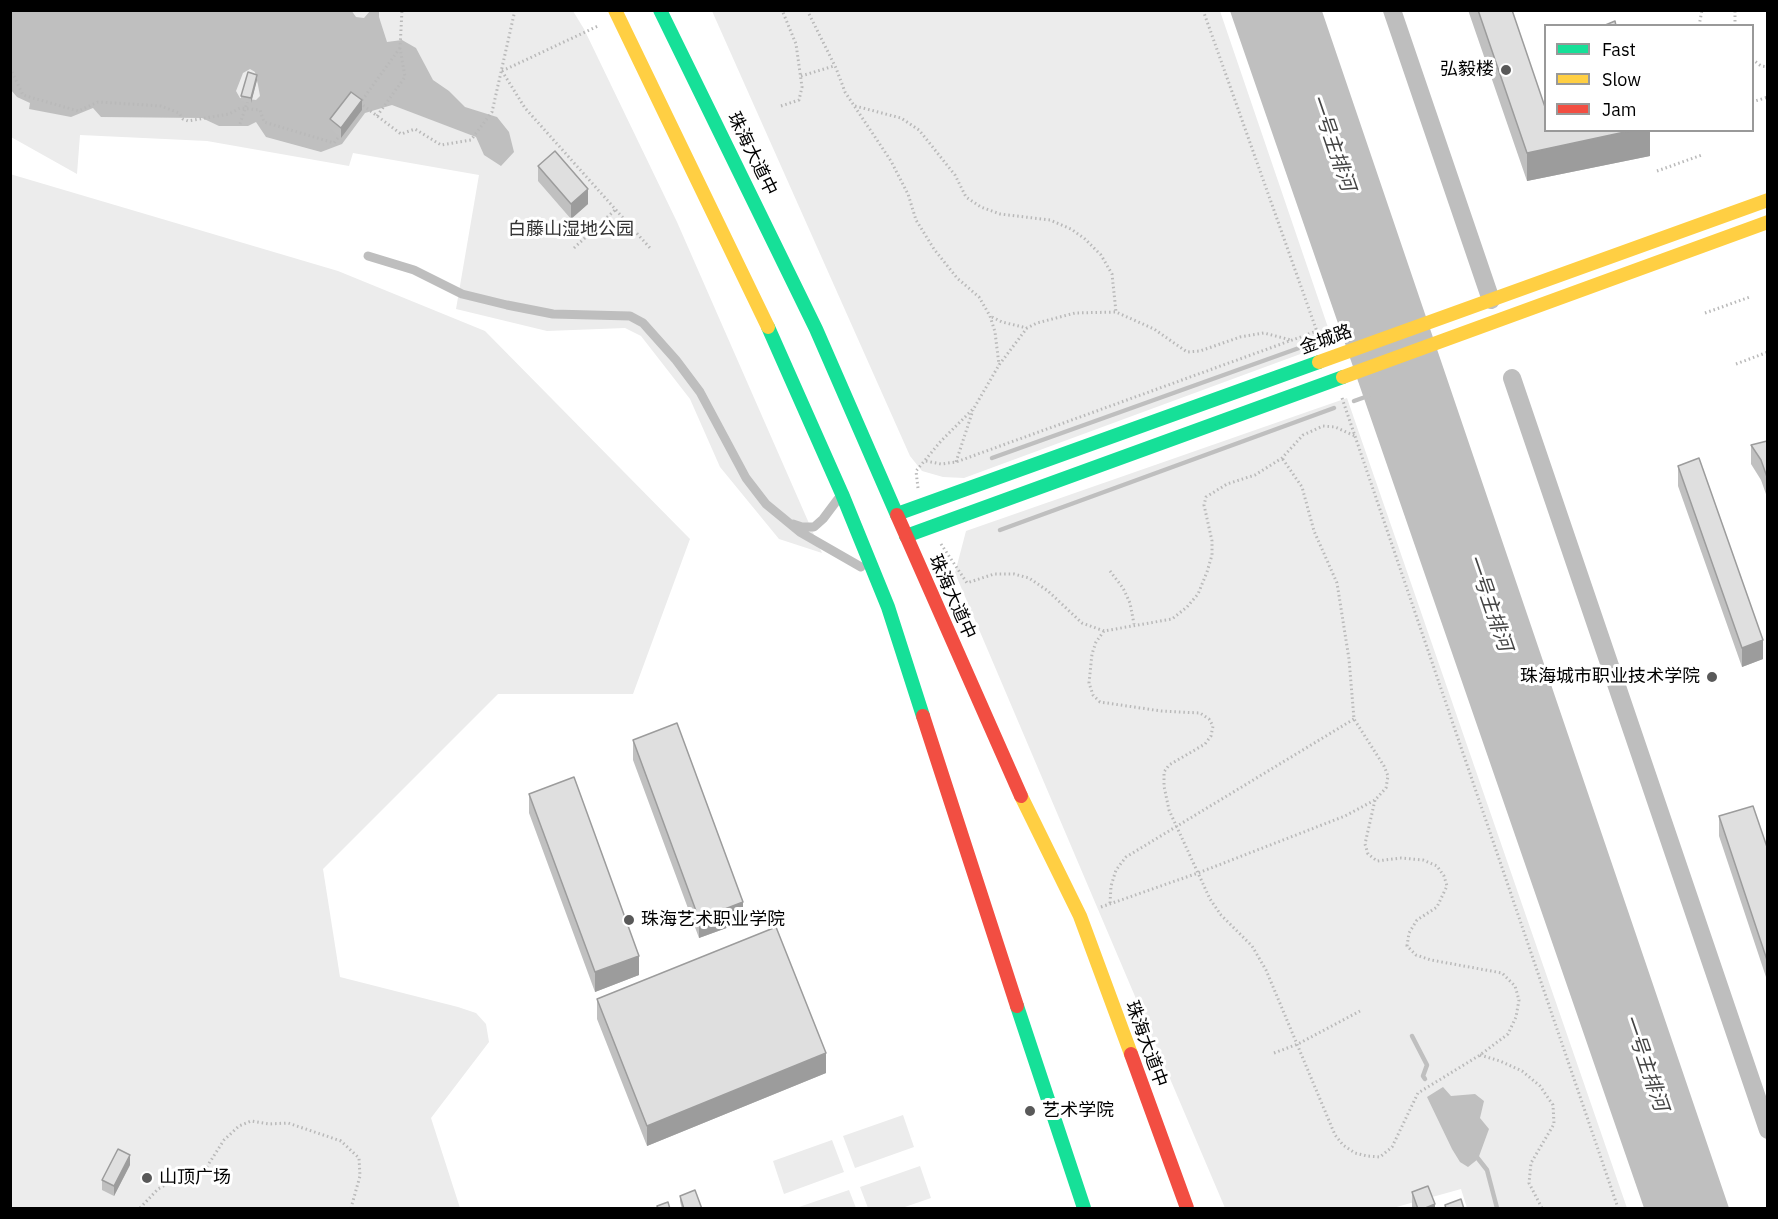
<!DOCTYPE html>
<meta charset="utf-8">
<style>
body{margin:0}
#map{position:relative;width:1778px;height:1219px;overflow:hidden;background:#fff;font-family:"IBM Plex Sans",sans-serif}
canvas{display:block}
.frame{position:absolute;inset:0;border:12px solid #000;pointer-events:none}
.legend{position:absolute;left:1544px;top:24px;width:210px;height:108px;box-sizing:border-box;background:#fff;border:2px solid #999;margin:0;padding:8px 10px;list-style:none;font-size:18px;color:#000}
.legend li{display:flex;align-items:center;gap:12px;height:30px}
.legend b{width:30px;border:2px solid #999}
</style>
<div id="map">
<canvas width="1778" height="1219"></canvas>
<div class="frame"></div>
<ul class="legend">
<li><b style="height:8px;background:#16e098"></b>Fast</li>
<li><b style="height:8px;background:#ffcf43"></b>Slow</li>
<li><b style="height:8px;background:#f24e42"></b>Jam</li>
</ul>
</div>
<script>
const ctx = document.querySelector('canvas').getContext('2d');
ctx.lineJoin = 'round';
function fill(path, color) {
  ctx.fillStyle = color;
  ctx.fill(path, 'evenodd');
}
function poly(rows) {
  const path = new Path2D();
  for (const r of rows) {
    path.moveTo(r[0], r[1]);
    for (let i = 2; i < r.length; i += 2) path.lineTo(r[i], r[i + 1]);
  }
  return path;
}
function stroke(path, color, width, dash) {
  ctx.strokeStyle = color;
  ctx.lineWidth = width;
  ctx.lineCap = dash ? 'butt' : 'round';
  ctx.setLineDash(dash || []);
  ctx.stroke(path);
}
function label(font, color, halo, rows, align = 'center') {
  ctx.font = font + ' "IBM Plex Sans","Noto Sans SC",sans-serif';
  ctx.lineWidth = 6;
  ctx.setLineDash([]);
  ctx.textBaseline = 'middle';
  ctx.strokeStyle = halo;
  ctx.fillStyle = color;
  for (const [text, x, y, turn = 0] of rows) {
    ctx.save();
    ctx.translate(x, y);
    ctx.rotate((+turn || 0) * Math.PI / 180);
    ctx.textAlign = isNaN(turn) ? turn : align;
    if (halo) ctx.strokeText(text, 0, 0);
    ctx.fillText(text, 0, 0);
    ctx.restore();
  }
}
const green = poly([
 [11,11,573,11,584,29,677,222,822,553,779,539,720,467,690,399,641,336,625,328,547,331,456,309,479,175,353,153,349,166,207,141,80,135,77,174,11,137],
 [712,11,1220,11,1333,342,964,478,943,477,922,471,910,456],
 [10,174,338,271,485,331,690,539,633,694,498,694,323,869,340,977,458,1007,476,1013,486,1024,489,1042,431,1118,460,1208,11,1208],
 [1347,398,1627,1208,1467,1208,1461,1189,1393,1208,1225,1208,955,573,966,531],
 [903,1115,914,1147,855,1168,843,1136],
 [832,1140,844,1172,784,1194,773,1161],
 [920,1166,931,1198,902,1208,868,1208,860,1187],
 [849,1190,856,1208,796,1208]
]);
const water = poly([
 [351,10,356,17,364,18,370,11,379,11,379,17,387,42,402,40,416,48,433,80,449,91,465,107,497,117,509,132,514,152,501,166,484,155,476,137,392,105,365,113,342,144,321,152,266,137,256,122,248,126,219,126,202,118,101,117,93,108,71,117,29,109,30,103,17,97,11,90,10,11],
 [250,69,255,72,258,85,260,96,256,100,240,98,236,91,243,73],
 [1230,11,1322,11,1729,1208,1644,1208],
 [1443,1087,1451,1096,1475,1094,1484,1101,1480,1118,1489,1129,1478,1159,1468,1167,1460,1162,1452,1149,1427,1097]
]);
const stream = poly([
 [1328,338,1345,332],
 [1354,401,1368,396],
 [992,458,1313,343],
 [1000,530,1334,408],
 [1412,1036,1427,1065,1423,1076,1425,1079],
 [1476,1156,1487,1170,1497,1208]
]);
const path = poly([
 [807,10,836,68,845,92,891,161,908,194,916,220,934,249,957,278,979,297,990,316,995,332,999,365],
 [1203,10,1321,343],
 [1699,26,1702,10],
 [1735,26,1735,10],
 [400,48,360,103,401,134,415,129,441,145,471,140,492,112,515,10],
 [1752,59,1761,66,1768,67],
 [10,68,23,95,78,111,98,102,161,106,179,113,183,119,188,121,229,114,240,108,260,110,264,122,334,143,340,135],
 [502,71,525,108,650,248],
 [502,71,598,26],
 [801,76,834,66],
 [1752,102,1768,97],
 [781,106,799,100,802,87,796,44,782,10],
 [855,106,901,118,919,130,955,175,966,197,981,207,1000,214,1050,220,1071,229,1085,239,1101,255,1112,274,1116,312],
 [377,116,405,77,400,48,402,10],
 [240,124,248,100],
 [1657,171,1702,155],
 [574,248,615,210],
 [1705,313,1750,297],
 [992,317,1002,322,1027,328],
 [1736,364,1768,352],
 [1342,398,1618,1208],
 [926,461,941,464,956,462,1317,331],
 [956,462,973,410],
 [918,488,916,471,941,441,974,408,999,365,1027,328,1037,323,1075,313,1116,312,1154,329,1187,352,1200,351,1240,337,1264,333,1291,340],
 [941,544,967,583,994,574,1014,574,1029,578,1048,591,1082,623,1104,631,1172,619,1187,607,1198,594,1207,572,1212,555,1212,541,1204,505,1206,497,1227,484,1255,475,1271,465,1282,458,1303,435,1323,426,1335,427,1355,436],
 [1110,571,1123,588,1130,603,1134,624],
 [1104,631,1096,642,1092,654,1089,683,1093,695,1100,702,1161,711,1200,713,1209,719,1213,726,1211,736,1205,744,1169,765,1164,772,1164,786,1169,810,1210,899,1221,915,1252,946,1266,970,1335,1135,1343,1145,1355,1153,1367,1156,1380,1157,1392,1147,1418,1093,1480,1055,1508,1034,1516,1017,1519,1000,1515,986,1502,973,1431,960,1416,955,1407,946,1409,933,1417,920,1437,907,1447,886,1444,876,1437,866,1423,860,1401,858,1377,861,1368,854,1365,844,1375,800],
 [1110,903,1111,886,1116,870,1126,857,1354,719],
 [1101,907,1198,873,1345,816,1375,800,1386,788,1388,776,1384,766,1354,719,1349,659,1337,583,1314,531,1302,487,1282,458],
 [1274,1053,1298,1044,1360,1011],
 [1480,1055,1500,1061,1522,1071,1540,1086,1553,1105,1554,1124,1531,1163,1529,1183,1542,1208],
 [140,1208,158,1189,185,1174,197,1174,206,1168,224,1140,239,1126,251,1121,269,1124,288,1123,341,1141,359,1158,360,1176,351,1208]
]);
const lane = poly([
 [368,256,414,270,462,294,507,305,553,314,630,316,643,323,676,360,700,392,746,478,766,504,800,532,861,567],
 [793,524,802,527,814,527,823,519,838,499]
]);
const street = poly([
 [1392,10,1491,300],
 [1512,378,1768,1130]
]);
const fast = poly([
 [660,10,816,329,897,515],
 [768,327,842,494,888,607,923,716],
 [897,514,1319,362],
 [906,536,1343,377],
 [1017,1006,1084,1208]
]);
const slow = poly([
 [615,10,768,327],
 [1319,362,1768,200],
 [1343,377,1768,222],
 [1021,796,1080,916,1131,1054]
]);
const jam = poly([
 [897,515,1021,796],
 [923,716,1017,1006],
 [1131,1054,1187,1208]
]);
const wall = poly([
 [1468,10,1512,10,1545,130,1650,130,1650,156,1527,181],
 [257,80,251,103,241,101,241,96],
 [362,110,341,138,330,129,330,119],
 [538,166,588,204,571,219,538,181],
 [1767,441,1767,497,1761,480,1751,464,1751,445],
 [1678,466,1763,659,1742,667,1678,486],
 [633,740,743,922,699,938,633,760],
 [529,794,639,975,595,992,529,813],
 [1719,816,1767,847,1767,980,1719,836],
 [597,999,826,1073,647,1146,597,1019],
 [130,1165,114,1196,102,1190,102,1180],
 [1412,1192,1435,1209,1412,1209],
 [680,1196,702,1209,682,1209,680,1201]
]);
const shadedWall = poly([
 [257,75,257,80,251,103,251,98],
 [362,100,362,110,341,138,341,128],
 [1634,130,1650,130,1650,156,1527,181,1527,153],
 [588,189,588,204,571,219,571,204],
 [1763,640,1763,659,1742,667,1742,648],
 [743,902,743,922,699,938,699,919],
 [639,956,639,975,595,992,595,972],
 [826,1053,826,1073,647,1146,647,1126],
 [130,1155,130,1165,114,1196,114,1186],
 [1435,1204,1435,1209,1423,1209]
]);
const building = poly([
 [1478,10,1512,10,1545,107,1545,130,1634,130,1527,153,1478,10],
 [1615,21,1616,26,1603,26,1615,21],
 [248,72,257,75,251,98,241,96,248,72],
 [351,92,362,100,341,128,330,119,351,92],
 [555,151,588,189,571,204,538,166,555,151],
 [1767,441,1767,477,1761,460,1751,445,1767,441],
 [1699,458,1763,640,1742,648,1678,466,1699,458],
 [677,723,743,902,699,919,633,740,677,723],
 [574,777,639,956,595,972,529,794,574,777],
 [1753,806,1767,847,1767,960,1719,816,1753,806],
 [776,927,826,1053,647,1126,597,999,776,927],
 [118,1149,130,1155,114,1186,102,1180,118,1149],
 [1428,1186,1435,1204,1423,1209,1418,1209,1412,1192,1428,1186],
 [695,1190,702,1209,684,1209,680,1196,695,1190],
 [1461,1199,1464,1209,1446,1209,1445,1205,1461,1199],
 [668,1202,670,1209,658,1209,657,1206,668,1202]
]);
const markers = [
 [1506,70,6,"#595959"],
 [1712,677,6,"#595959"],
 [629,920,6,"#595959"],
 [1030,1111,6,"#595959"],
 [147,1178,6,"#595959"]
];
const poiNames = [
 ["弘毅楼",1494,70,"right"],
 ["珠海城市职业技术学院",1700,677,"right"],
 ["珠海艺术职业学院",641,920],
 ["艺术学院",1042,1111],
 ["山顶广场",159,1178]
];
const streetNames = [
 ["珠海大道中",752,154,64],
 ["金城路",1326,340,-20],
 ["珠海大道中",952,597,66],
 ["珠海大道中",1146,1044,70]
];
const parkNames = [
 ["白藤山湿地公园",571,230]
];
const waterNames = [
 ["一号主排河",1332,143,71],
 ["一号主排河",1489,603,71],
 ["一号主排河",1645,1063,71]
];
fill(green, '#ececec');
fill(water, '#bfbfbf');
stroke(stream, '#bfbfbf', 4.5);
stroke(path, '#b9b9b9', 3, [1.5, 3]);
stroke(lane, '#bebebe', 9);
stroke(street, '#bebebe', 18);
stroke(fast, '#16e098', 14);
stroke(slow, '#ffcf43', 14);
stroke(jam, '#f24e42', 14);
fill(wall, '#c0c0c0');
fill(shadedWall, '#9c9c9c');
fill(building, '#dfdfdf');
stroke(building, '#9c9c9c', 1.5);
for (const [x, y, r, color] of markers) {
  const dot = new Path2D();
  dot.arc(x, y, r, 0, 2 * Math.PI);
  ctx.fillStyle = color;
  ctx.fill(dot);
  stroke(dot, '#fff', 2);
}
label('18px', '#000', '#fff', poiNames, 'left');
label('18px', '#000', '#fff', streetNames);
label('18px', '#333', '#fff', parkNames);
label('italic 20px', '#444', '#fff', waterNames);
</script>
